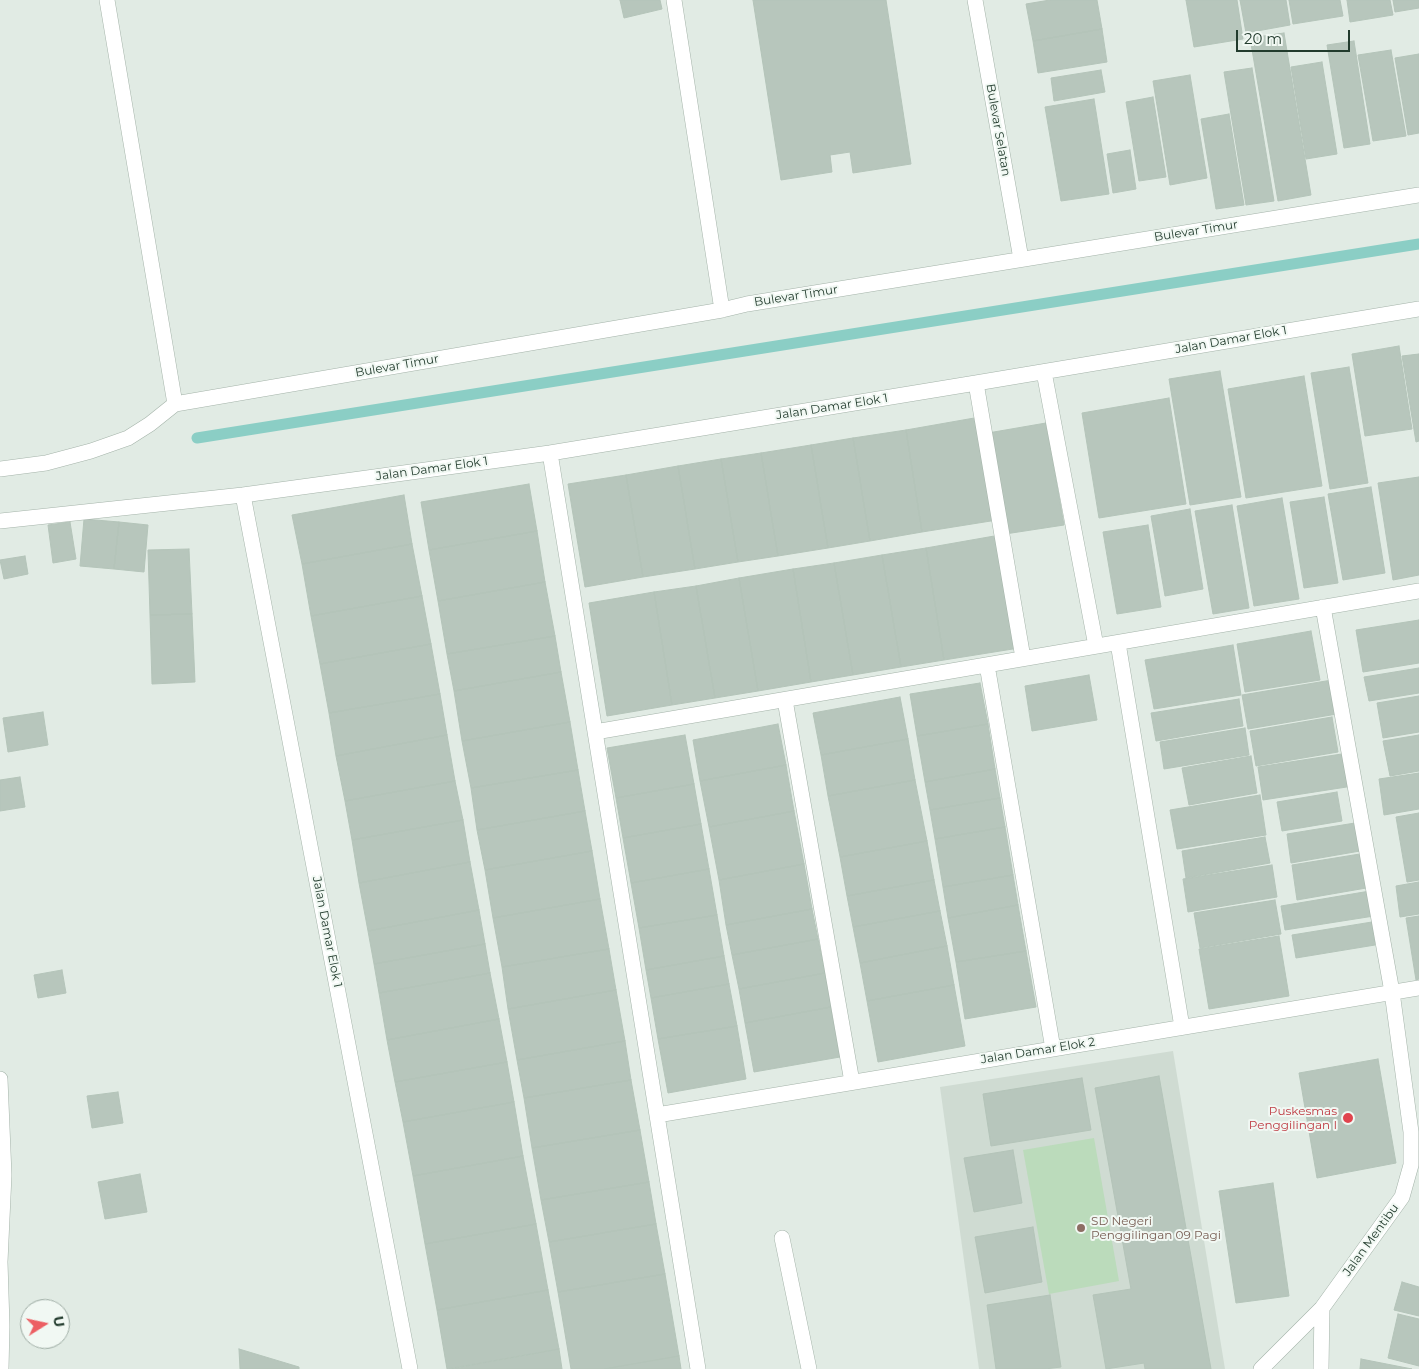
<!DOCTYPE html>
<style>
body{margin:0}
#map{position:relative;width:1419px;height:1369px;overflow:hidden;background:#e1ebe4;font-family:Montserrat,sans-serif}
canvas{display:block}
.north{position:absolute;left:20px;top:1299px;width:50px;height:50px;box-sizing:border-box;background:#f1f8f3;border:1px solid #9eaca4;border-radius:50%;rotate:80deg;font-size:14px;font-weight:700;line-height:20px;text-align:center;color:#223b2d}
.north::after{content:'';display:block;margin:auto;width:18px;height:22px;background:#ec5f63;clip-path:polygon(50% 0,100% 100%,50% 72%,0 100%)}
.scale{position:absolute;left:1236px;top:30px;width:114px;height:22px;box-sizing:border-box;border:2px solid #223b2d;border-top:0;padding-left:6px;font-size:15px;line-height:18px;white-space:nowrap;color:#223b2d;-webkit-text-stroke:4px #f1f8f3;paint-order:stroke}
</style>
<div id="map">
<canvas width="1419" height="1369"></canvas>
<div class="north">U</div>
<div class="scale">20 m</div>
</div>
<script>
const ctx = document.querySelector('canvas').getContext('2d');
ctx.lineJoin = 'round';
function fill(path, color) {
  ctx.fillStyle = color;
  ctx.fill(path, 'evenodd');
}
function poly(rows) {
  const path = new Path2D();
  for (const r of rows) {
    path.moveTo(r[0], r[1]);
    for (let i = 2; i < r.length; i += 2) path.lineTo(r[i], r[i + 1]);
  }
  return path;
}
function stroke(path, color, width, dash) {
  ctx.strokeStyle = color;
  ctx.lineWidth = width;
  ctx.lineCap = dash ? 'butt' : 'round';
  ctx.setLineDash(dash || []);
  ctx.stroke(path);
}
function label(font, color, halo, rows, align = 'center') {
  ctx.font = font + ' Montserrat,sans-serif';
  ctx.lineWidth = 4;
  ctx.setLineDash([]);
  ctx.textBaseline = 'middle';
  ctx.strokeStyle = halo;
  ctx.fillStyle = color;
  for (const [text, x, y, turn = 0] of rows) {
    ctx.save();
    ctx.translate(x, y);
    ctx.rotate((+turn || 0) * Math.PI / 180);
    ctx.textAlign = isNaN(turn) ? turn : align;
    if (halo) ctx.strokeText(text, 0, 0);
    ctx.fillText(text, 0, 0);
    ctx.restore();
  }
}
const built = poly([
 [1173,1051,1225,1369,979,1369,940,1087]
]);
const green = poly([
 [1094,1138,1119,1281,1049,1294,1023,1150]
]);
const stream = poly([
 [197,438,1419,244]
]);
const building = poly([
 [620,0,660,0,662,9,624,18,620,0],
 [753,0,886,0,911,164,853,173,850,152,830,155,832,172,781,180,753,0],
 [1050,0,1097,0,1102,29,1033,41,1026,4,1050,0],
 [1186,0,1237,0,1243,39,1194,47,1186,0],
 [1240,0,1286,0,1290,25,1246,33,1240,0],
 [1289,0,1340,0,1343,16,1293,24,1289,0],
 [1347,0,1390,0,1393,15,1350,22,1347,0],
 [1393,0,1419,0,1419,8,1395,12,1393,0],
 [1102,29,1107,62,1038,73,1033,41,1102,29],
 [1284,33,1311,195,1278,201,1250,38,1284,33],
 [1354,41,1370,144,1344,148,1327,45,1354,41],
 [1391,50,1406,136,1373,141,1358,55,1391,50],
 [1419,54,1419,133,1408,135,1395,58,1419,54],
 [1322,62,1337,154,1306,159,1291,67,1322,62],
 [1252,68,1274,201,1246,205,1224,72,1252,68],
 [1101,70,1105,92,1054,101,1051,78,1101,70],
 [1190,75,1207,178,1170,185,1153,81,1190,75],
 [1153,97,1166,177,1139,181,1126,102,1153,97],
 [1094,99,1109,194,1061,201,1045,107,1094,99],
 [1229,114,1244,205,1216,209,1201,119,1229,114],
 [1130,150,1136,189,1113,193,1107,154,1130,150],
 [1399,346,1412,429,1365,436,1352,354,1399,346],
 [1419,354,1419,441,1416,442,1402,356,1419,354],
 [1349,367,1368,483,1330,489,1311,373,1349,367],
 [1220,371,1241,497,1190,505,1169,379,1220,371],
 [1304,376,1322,486,1246,498,1228,389,1304,376],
 [1169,398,1186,504,1099,518,1082,413,1169,398],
 [980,417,997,520,922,532,906,430,980,417],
 [1046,423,1064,525,1005,534,988,433,1046,423],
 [906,430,922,532,870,541,853,438,906,430],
 [853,438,870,541,828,548,811,445,853,438],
 [811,445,828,548,778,556,761,453,811,445],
 [761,453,778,556,738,562,721,459,761,453],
 [721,459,738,562,695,569,678,466,721,459],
 [678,466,695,569,643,577,626,475,678,466],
 [626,475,643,577,585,587,568,484,626,475],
 [1419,477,1419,575,1393,580,1378,483,1419,477],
 [529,484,537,531,429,550,421,502,529,484],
 [1371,487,1385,573,1343,580,1328,494,1371,487],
 [404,495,412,544,302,564,292,515,404,495],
 [1324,497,1338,583,1304,588,1290,502,1324,497],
 [1282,498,1299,599,1254,606,1237,506,1282,498],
 [1232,505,1249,608,1213,614,1195,511,1232,505],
 [1190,509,1203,589,1165,596,1151,516,1190,509],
 [84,519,119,522,114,569,80,566,84,519],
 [70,522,76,559,53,563,48,525,70,522],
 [119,522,148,525,144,572,114,569,119,522],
 [1148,525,1161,607,1117,614,1103,532,1148,525],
 [537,531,545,582,438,601,429,550,537,531],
 [1000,535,1019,648,944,660,926,548,1000,535],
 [412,544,422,596,311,616,302,564,412,544],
 [926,548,944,660,901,667,882,555,926,548],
 [189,549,192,614,150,615,148,550,189,549],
 [882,555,901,667,853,675,834,563,882,555],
 [25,556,28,574,4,579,0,560,25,556],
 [834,563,853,675,811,682,793,569,834,563],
 [793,569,811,682,758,691,739,578,793,569],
 [739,578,758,691,715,698,696,586,739,578],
 [545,582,555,636,447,654,438,601,545,582],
 [696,586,715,698,672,705,654,592,696,586],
 [654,592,672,705,607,716,589,603,654,592],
 [422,596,431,644,320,664,311,616,422,596],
 [192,614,195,682,152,684,150,615,192,614],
 [1419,620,1419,663,1363,672,1356,630,1419,620],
 [1311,631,1320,680,1245,692,1237,644,1311,631],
 [555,636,561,672,454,691,447,654,555,636],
 [431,644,440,694,329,713,320,664,431,644],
 [1233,645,1241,695,1154,709,1145,660,1233,645],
 [1419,668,1419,693,1369,701,1364,677,1419,668],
 [561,672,570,722,462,741,454,691,561,672],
 [1089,675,1097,720,1032,731,1025,686,1089,675],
 [1332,680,1337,714,1248,729,1242,695,1332,680],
 [980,683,988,724,917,736,910,694,980,683],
 [440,694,447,735,336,756,329,713,440,694],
 [1419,696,1419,732,1383,738,1377,703,1419,696],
 [900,697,908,739,821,755,813,713,900,697],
 [1239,699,1243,726,1156,741,1151,713,1239,699],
 [43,712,48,745,8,752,3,718,43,712],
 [1332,717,1338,752,1256,766,1250,731,1332,717],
 [570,722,578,770,471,788,462,741,570,722],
 [778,724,786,765,700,781,693,740,778,724],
 [988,724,995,769,925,782,917,736,988,724],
 [1245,728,1249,755,1164,769,1160,742,1245,728],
 [447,735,455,781,345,801,336,756,447,735],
 [685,735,694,784,616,798,607,748,685,735],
 [1419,735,1419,771,1390,776,1383,741,1419,735],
 [908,739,915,780,828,796,821,755,908,739],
 [1348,753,1353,786,1263,800,1258,767,1348,753],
 [1251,756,1257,793,1189,805,1182,768,1251,756],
 [786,765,794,811,709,827,700,781,786,765],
 [995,769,1000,798,930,810,925,782,995,769],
 [578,770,585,811,477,830,471,788,578,770],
 [1419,773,1419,809,1384,815,1379,779,1419,773],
 [20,777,25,807,0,811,0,780,20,777],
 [915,780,927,841,840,857,828,796,915,780],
 [455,781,463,820,352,840,345,801,455,781],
 [694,784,701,824,623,838,616,798,694,784],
 [1337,792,1342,821,1282,831,1277,802,1337,792],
 [1260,795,1266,835,1177,849,1170,810,1260,795],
 [1000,798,1005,827,935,839,930,810,1000,798],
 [585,811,592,851,485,870,477,830,585,811],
 [794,811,804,864,719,880,709,827,794,811],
 [1419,813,1419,880,1407,882,1396,817,1419,813],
 [463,820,470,862,359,883,352,840,463,820],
 [1355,823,1360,851,1291,863,1287,834,1355,823],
 [701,824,709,869,631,883,623,838,701,824],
 [1005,827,1013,875,943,887,935,839,1005,827],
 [1265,837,1270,863,1186,878,1182,851,1265,837],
 [927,841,934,880,847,896,840,857,927,841],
 [592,851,600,899,493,918,485,870,592,851],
 [1366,853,1372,887,1297,900,1292,865,1366,853],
 [470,862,479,910,368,931,359,883,470,862],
 [804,864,812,909,726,925,719,880,804,864],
 [1272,865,1277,897,1188,912,1183,879,1272,865],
 [709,869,717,915,639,928,631,883,709,869],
 [1013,875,1018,905,948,918,943,887,1013,875],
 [934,880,940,911,853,927,847,896,934,880],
 [1419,882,1419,914,1400,917,1396,886,1419,882],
 [1370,891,1374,916,1285,930,1281,906,1370,891],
 [600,899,609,949,502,967,493,918,600,899],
 [1275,900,1281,934,1200,948,1194,913,1275,900],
 [1018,905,1026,951,956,962,948,918,1018,905],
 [812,909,818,939,732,955,726,925,812,909],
 [479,910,485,944,374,964,368,931,479,910],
 [940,911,947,946,860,963,853,927,940,911],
 [717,915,724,956,646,970,639,928,717,915],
 [1419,916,1419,979,1416,980,1406,918,1419,916],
 [1372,922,1375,945,1296,958,1292,935,1372,922],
 [1279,936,1289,996,1209,1009,1199,949,1279,936],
 [818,939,825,973,739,989,732,955,818,939],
 [485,944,490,973,379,993,374,964,485,944],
 [947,946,954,985,867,1001,860,963,947,946],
 [609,949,616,990,508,1009,502,967,609,949],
 [1026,951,1036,1007,965,1019,956,962,1026,951],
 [724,956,729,984,651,998,646,970,724,956],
 [62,970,66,993,38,998,34,975,62,970],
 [490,973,499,1019,387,1040,379,993,490,973],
 [825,973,831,1007,745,1023,739,989,825,973],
 [729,984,737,1026,658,1039,651,998,729,984],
 [954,985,965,1046,878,1062,867,1001,954,985],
 [616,990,625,1041,517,1060,508,1009,616,990],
 [831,1007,840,1057,754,1072,745,1023,831,1007],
 [499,1019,507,1062,395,1082,387,1040,499,1019],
 [737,1026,746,1079,668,1093,658,1039,737,1026],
 [625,1041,631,1080,524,1098,517,1060,625,1041],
 [1378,1059,1396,1163,1317,1178,1299,1073,1378,1059],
 [507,1062,514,1102,403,1122,395,1082,507,1062],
 [1159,1076,1211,1369,1145,1369,1144,1363,1106,1369,1093,1295,1131,1289,1095,1088,1159,1076],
 [1082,1078,1091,1130,991,1146,983,1094,1082,1078],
 [631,1080,640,1130,532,1148,524,1098,631,1080],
 [118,1092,123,1123,92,1128,87,1096,118,1092],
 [514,1102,523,1156,413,1176,403,1122,514,1102],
 [640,1130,649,1182,541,1200,532,1148,640,1130],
 [1013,1150,1022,1203,974,1212,964,1158,1013,1150],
 [523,1156,536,1224,425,1244,413,1176,523,1156],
 [140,1174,147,1212,105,1219,98,1182,140,1174],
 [649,1182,656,1224,549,1242,541,1200,649,1182],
 [1273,1183,1289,1296,1236,1303,1219,1191,1273,1183],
 [536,1224,548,1290,437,1310,425,1244,536,1224],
 [656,1224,665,1274,558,1292,549,1242,656,1224],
 [1033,1227,1042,1282,985,1293,975,1237,1033,1227],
 [665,1274,679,1356,604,1369,571,1369,558,1292,665,1274],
 [1402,1282,1419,1287,1419,1316,1394,1310,1402,1282],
 [548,1290,559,1349,447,1369,437,1310,548,1290],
 [1050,1295,1061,1367,1045,1369,996,1369,987,1305,1050,1295],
 [1398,1314,1419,1319,1419,1366,1388,1358,1398,1314],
 [239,1349,299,1367,299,1369,240,1369,239,1349],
 [559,1349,562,1369,450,1369,559,1349],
 [679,1356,681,1369,604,1369,679,1356],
 [1361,1359,1412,1369,1360,1369,1361,1359]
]);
const minor = poly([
 [107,0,175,404],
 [674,0,722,310],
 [975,0,1021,259],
 [1044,372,1096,646],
 [976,383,1023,658],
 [550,453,698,1369],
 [0,469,46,463,91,451,128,438,150,424,175,404,722,310,747,304,1419,195],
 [243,495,410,1369],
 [0,521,243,495,550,453,976,383,1419,309],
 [1118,643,1182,1027],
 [987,665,1053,1049],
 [785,700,852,1082],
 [595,732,1419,591],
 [0,1079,4,1175,0,1262,2,1326,1,1369],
 [657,1115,1419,988],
 [782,1238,809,1369],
 [1261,1369,1322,1308,1402,1197,1411,1165,1411,1132,1392,992,1323,607],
 [1321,1369,1322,1308]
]);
const markers = [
 [1348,1118,6,"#e0444e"],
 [1081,1228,5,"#8d6e63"]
];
const streetNames = [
 ["Bulevar Selatan",998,130,80],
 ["Bulevar Timur",1196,231,-9],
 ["Bulevar Timur",796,296,-9],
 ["Jalan Damar Elok 1",1231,340,-10],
 ["Bulevar Timur",397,366,-10],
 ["Jalan Damar Elok 1",832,407,-9],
 ["Jalan Damar Elok 1",432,469,-8],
 ["Jalan Damar Elok 1",327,932,79],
 ["Jalan Damar Elok 2",1038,1051,-9],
 ["Jalan Mentibu",1371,1240,-54]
];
const healthNames = [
 ["Puskesmas",1337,1111],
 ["Penggilingan I",1337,1125]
];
const educationNames = [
 ["SD Negeri",1091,1221],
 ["Penggilingan 09 Pagi",1091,1235]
];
fill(built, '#cfdbd2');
fill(green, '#bbdbbb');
stroke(stream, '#8bcec5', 11);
fill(building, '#b7c6bc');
stroke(building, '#b4c4b9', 1);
stroke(minor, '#a4b3a9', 16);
stroke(minor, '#fff', 15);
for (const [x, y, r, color] of markers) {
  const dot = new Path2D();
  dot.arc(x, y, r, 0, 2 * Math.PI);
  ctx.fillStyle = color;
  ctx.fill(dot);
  stroke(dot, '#f1f8f3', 2);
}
label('12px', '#223b2d', '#f1f8f3', streetNames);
label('12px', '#be3a42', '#f1f8f3', healthNames, 'right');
label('12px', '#785e54', '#f1f8f3', educationNames, 'left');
</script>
